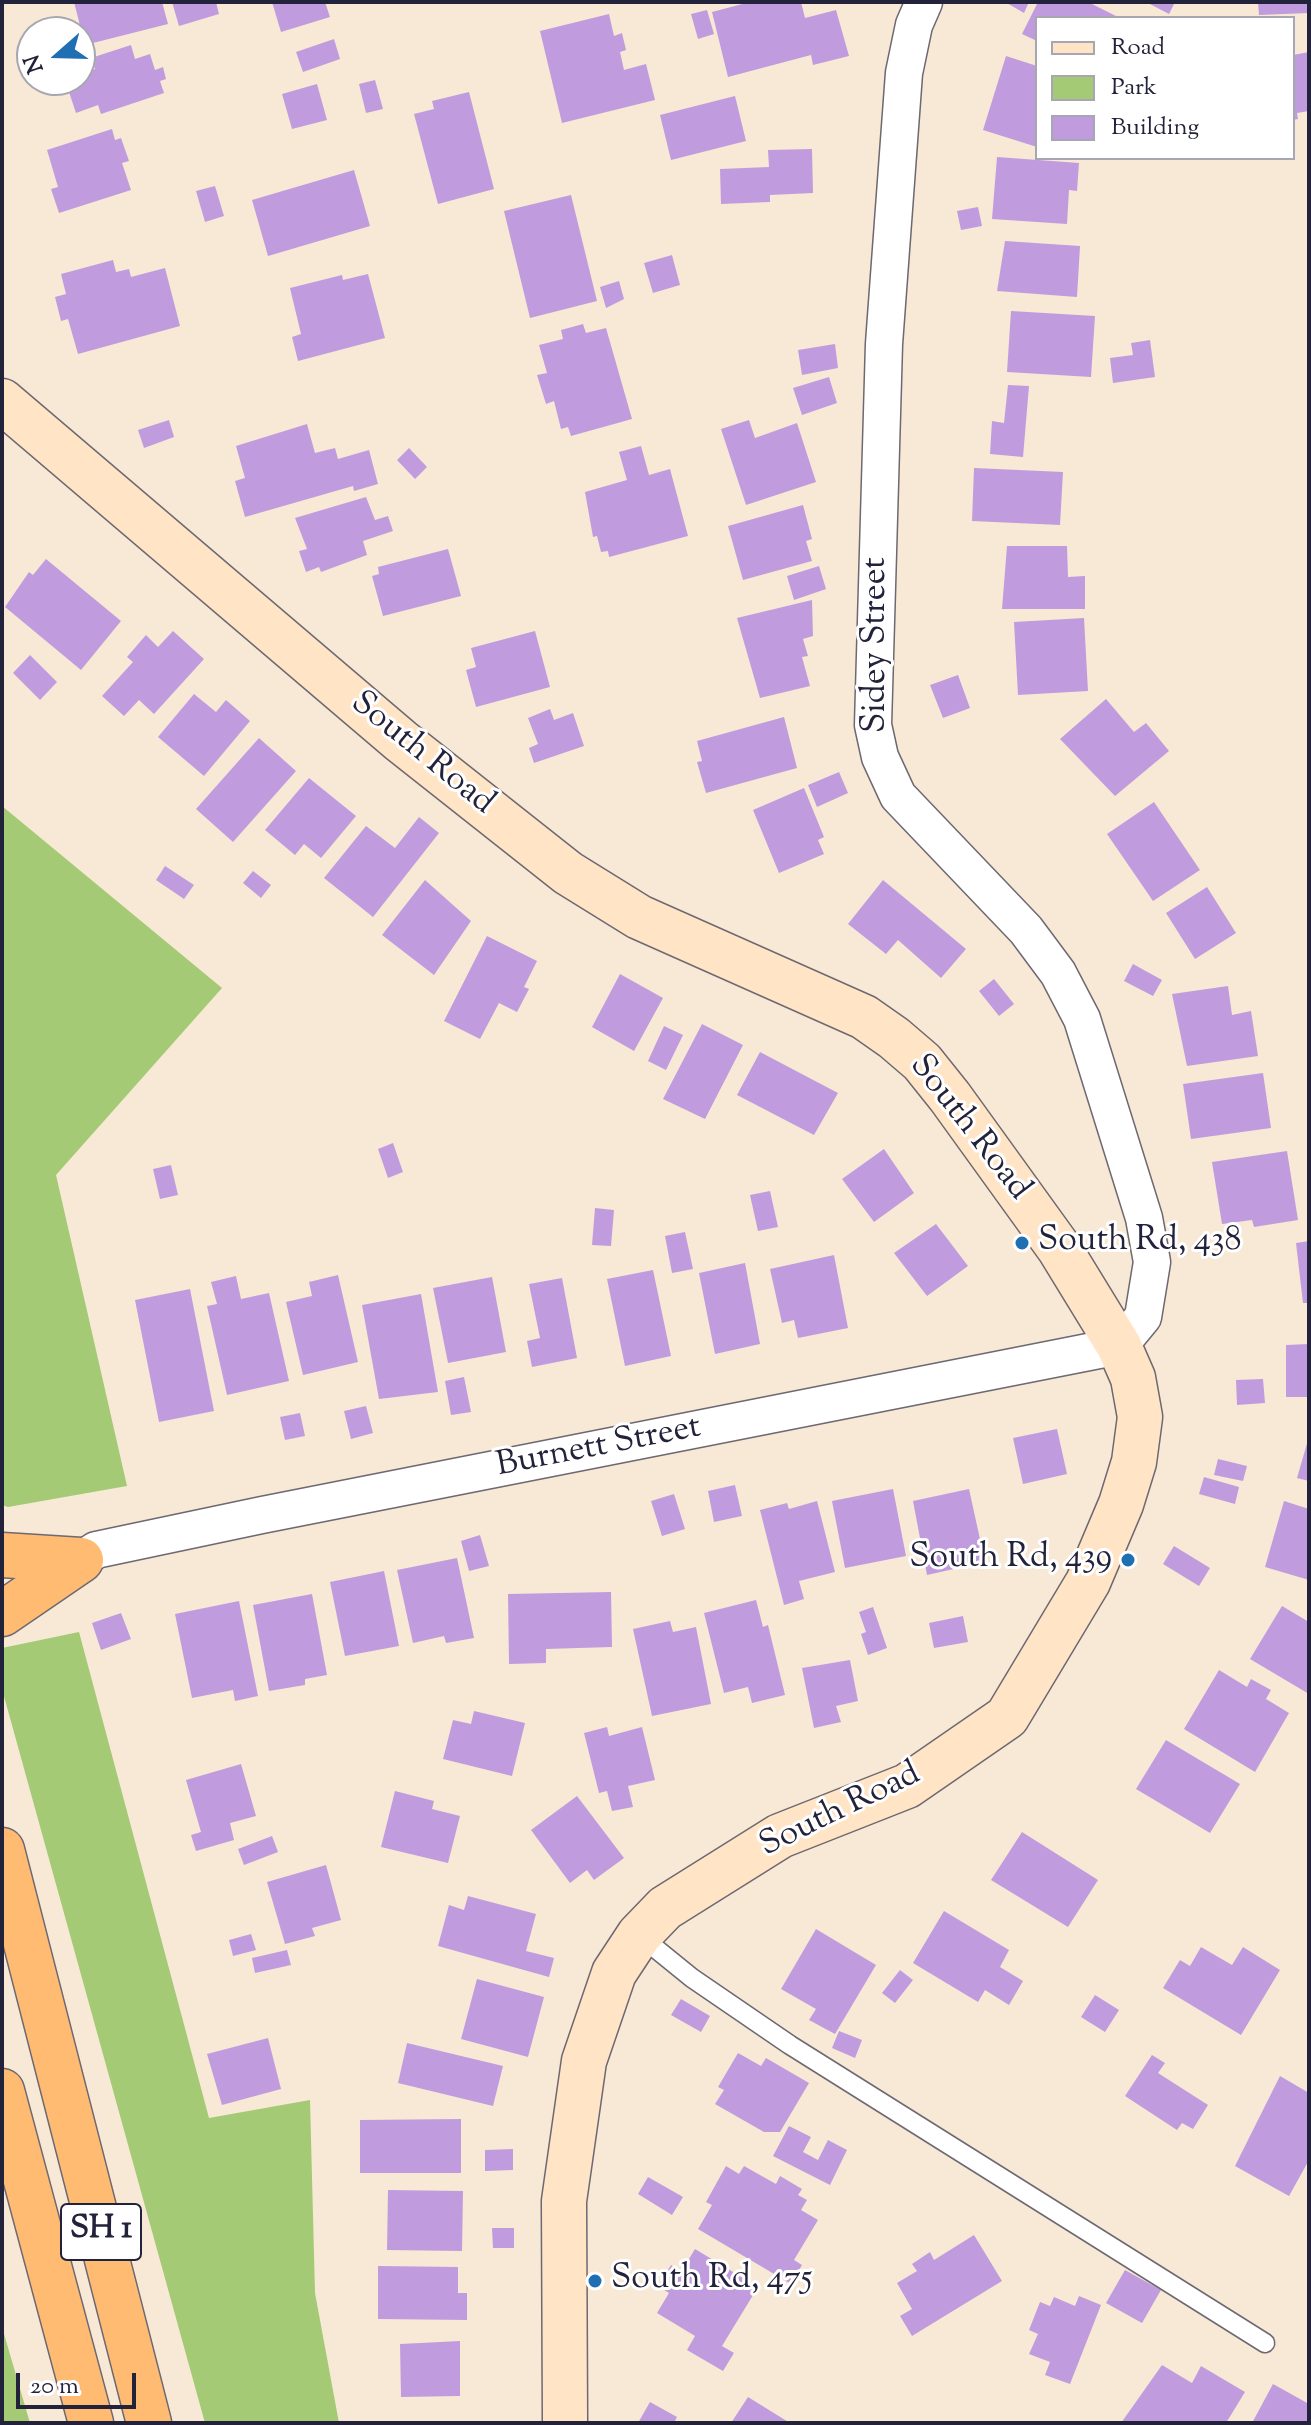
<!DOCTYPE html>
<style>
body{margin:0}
#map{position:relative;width:1311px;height:2425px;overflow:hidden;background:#f7e9d5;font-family:"Sorts Mill Goudy",serif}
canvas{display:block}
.frame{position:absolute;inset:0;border:4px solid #22223b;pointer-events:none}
.legend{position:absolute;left:1035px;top:16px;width:260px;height:144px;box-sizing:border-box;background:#fff;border:2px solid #a7a7b1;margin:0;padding:10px 14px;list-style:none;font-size:24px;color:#22223b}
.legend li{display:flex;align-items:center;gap:16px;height:40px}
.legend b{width:40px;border:2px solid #a7a7b1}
.north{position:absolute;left:16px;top:16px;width:80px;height:80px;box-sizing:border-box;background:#fff;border:2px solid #a7a7b1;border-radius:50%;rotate:250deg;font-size:22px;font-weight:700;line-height:32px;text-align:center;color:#22223b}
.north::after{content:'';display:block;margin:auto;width:28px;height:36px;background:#1f6fb2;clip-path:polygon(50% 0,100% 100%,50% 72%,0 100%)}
.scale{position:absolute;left:16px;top:2373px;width:120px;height:36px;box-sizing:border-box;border:4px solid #22223b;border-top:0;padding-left:10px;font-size:24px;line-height:28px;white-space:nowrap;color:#22223b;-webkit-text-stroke:6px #fff;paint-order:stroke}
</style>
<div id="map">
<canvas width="1311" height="2425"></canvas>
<div class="frame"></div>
<ul class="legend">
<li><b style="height:10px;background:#ffe4c6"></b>Road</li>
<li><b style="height:22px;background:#a4ca75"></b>Park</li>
<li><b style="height:22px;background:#c09cde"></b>Building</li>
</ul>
<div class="north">N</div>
<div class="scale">20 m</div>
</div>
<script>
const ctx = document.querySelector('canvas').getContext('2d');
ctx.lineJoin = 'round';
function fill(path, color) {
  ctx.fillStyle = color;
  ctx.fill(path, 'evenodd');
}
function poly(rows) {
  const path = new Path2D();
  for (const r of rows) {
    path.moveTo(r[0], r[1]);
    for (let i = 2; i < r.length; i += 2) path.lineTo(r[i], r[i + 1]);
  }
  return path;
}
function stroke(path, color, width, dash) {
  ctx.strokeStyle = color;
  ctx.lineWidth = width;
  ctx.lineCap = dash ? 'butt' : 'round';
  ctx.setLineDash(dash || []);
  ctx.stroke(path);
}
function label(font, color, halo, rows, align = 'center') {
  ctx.font = font + ' "Sorts Mill Goudy",serif';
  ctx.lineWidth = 6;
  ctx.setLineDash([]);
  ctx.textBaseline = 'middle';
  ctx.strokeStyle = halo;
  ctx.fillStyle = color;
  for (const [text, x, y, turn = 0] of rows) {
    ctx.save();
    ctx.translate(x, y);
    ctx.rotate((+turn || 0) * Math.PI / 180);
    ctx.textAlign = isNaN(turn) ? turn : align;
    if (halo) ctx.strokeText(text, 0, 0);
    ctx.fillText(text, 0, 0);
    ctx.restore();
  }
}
const green = poly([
 [2,806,222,988,56,1175,127,1486,8,1507,2,1505],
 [79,1632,209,2118,310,2100,315,2293,339,2423,205,2423,2,1689,2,1648],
 [2,2327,30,2423,2,2423]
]);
const building = poly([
 [74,2,162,2,168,24,85,45],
 [172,2,216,2,219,14,179,26],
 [272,2,325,2,330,17,281,32],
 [750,2,801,2,805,18,836,10,849,56,813,65,811,55,728,77,712,12],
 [1005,2,1029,2,1024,13],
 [1038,2,1088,2,1120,18,1037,18,1037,41,1022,34],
 [1146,2,1175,2,1169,14],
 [1258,2,1309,2,1309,13,1259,15],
 [707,10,714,34,698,39,691,14],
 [609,14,614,36,622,33,626,50,620,52,624,70,646,64,655,100,562,123,540,31],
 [334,39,340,59,303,72,296,52],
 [131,45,135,59,150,54,155,70,163,67,166,79,160,81,164,93,101,114,98,105,76,113,65,80,80,80,80,74,95,69,91,58],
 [1309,52,1309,111,1297,113,1298,119,1293,120,1293,55],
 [1006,56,1037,66,1037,147,983,130],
 [375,80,383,109,366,113,359,84],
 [317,84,327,120,292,129,282,94],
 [469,92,494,189,438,204,414,114,434,109,432,101],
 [735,96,746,141,671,160,660,115],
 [112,129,115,140,121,138,129,161,122,163,131,190,59,213,51,189,58,187,47,150],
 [812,149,813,193,770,195,770,202,721,204,720,169,769,167,768,150],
 [997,157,1079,163,1077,191,1069,190,1067,224,992,219],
 [354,170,370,226,268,256,252,200],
 [215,186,224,216,205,222,196,191],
 [571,195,597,301,530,318,504,211],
 [978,207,982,226,961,230,957,211],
 [1005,241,1080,246,1077,297,997,291],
 [672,255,680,285,653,293,644,263],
 [113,260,116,272,129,269,131,277,165,268,180,326,78,354,68,319,61,321,55,297,66,294,61,274],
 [368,274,385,338,298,361,292,337,301,334,290,288,342,275,343,280],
 [619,281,624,299,606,308,600,287],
 [1011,311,1095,316,1091,377,1007,372],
 [583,324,586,333,606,328,632,419,571,436,568,427,561,429,554,401,546,404,537,375,547,373,539,345,563,339,561,330],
 [1150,340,1155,377,1113,383,1110,358,1133,355,1131,343],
 [835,344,838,368,802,375,798,350],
 [829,377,837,403,802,415,793,388],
 [1008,385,1029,386,1023,457,990,454,992,421,1004,423],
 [169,420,174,437,144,448,138,430],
 [749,420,755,438,797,423,816,482,746,505,721,429],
 [307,424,315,453,335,448,338,459,369,450,378,484,354,491,353,486,245,517,235,481,245,478,236,446],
 [641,446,649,475,670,469,688,536,609,557,608,551,601,552,597,536,593,537,585,492,627,480,619,452],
 [409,448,427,467,415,479,397,460],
 [974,468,1063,472,1060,525,972,521],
 [366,497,375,520,388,516,393,531,363,541,367,555,321,572,319,567,306,572,299,551,307,549,295,518],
 [803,505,812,539,806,541,812,561,743,580,728,526],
 [1007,546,1067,546,1068,577,1085,576,1085,609,1002,609],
 [448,549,461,596,383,616,372,576,379,574,378,567],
 [46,559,121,621,81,670,5,607,29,572,33,575],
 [819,566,826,589,794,600,787,576],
 [812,600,813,636,803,639,808,656,802,657,810,686,760,698,737,618],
 [1084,618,1088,691,1018,695,1014,622],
 [173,631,204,659,154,714,139,700,124,716,102,696,133,662,127,657,146,635,158,647],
 [535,631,550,687,476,707,466,670,476,667,471,648],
 [30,655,57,682,40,700,13,673],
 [958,675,970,708,943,718,930,685],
 [194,694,216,712,226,700,250,721,204,776,158,737],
 [1106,699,1134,732,1146,723,1169,751,1115,796,1060,739],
 [550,709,554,720,573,713,584,746,534,763,529,748,538,744,528,718],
 [784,717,797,768,706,793,697,762,702,761,697,741],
 [259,738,296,771,233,842,196,809],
 [839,772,848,793,817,807,808,785],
 [309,778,356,816,321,858,304,844,295,855,265,830],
 [804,788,824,837,818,840,824,854,779,873,753,810],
 [1154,802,1200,870,1153,901,1107,834],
 [419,817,439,833,373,917,324,878,366,826,395,848],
 [165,866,194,885,184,899,156,880],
 [253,871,271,885,261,898,243,883],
 [425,880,471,921,434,975,382,935],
 [883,880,966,949,941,978,898,940,886,954,848,924],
 [1207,887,1236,933,1195,959,1166,913],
 [487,936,537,961,524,987,529,989,517,1012,499,1003,480,1039,444,1021],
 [1133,964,1162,980,1153,996,1124,981],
 [620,974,663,998,634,1051,592,1027],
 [994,979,1014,1004,999,1016,979,991],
 [1228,986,1232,1015,1251,1011,1258,1056,1187,1066,1172,994],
 [702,1024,743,1045,705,1119,663,1099],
 [664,1026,683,1035,666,1070,648,1061],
 [760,1052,838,1093,814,1135,737,1095],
 [1263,1073,1271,1128,1191,1139,1183,1084],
 [393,1143,403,1172,388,1178,378,1149],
 [884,1149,914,1193,874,1222,842,1179],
 [1287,1151,1298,1220,1254,1227,1252,1220,1222,1224,1212,1162],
 [171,1165,178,1195,160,1199,153,1169],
 [770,1191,778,1227,758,1231,750,1195],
 [595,1208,614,1210,611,1246,592,1245],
 [936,1224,968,1266,927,1296,894,1253],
 [685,1232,693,1269,672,1273,665,1236],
 [1309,1241,1309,1303,1303,1303,1296,1243],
 [834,1255,848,1328,798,1338,794,1320,782,1323,770,1269],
 [745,1263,760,1344,715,1354,699,1273],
 [653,1270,671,1356,625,1366,607,1279],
 [338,1275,358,1362,303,1375,286,1302,312,1296,309,1282],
 [236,1276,241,1299,269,1293,289,1381,227,1395,207,1306,217,1304,211,1282],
 [492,1277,506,1352,448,1363,433,1288],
 [562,1278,577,1358,532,1367,527,1341,540,1338,529,1284],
 [190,1289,214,1411,159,1422,135,1300],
 [421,1294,438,1392,379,1399,362,1305],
 [1309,1344,1309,1397,1286,1397,1286,1345],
 [464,1377,471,1412,451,1415,445,1381],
 [1263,1379,1265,1403,1237,1405,1236,1380],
 [366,1406,373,1433,351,1439,344,1411],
 [300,1413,305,1436,285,1440,280,1417],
 [1057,1429,1067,1474,1023,1484,1013,1438],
 [1308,1440,1309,1440,1309,1481,1297,1478],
 [1218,1459,1247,1466,1243,1481,1214,1475],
 [1204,1477,1239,1487,1235,1504,1199,1494],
 [735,1485,742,1516,714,1522,708,1491],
 [893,1489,906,1556,845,1568,832,1501],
 [969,1489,985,1562,927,1575,913,1501],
 [674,1494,685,1529,662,1536,651,1501],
 [817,1501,835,1572,799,1581,804,1599,784,1605,760,1510,787,1503,789,1509],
 [1284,1501,1309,1509,1309,1580,1265,1567],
 [480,1535,489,1566,469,1571,461,1541],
 [1174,1546,1210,1568,1199,1586,1163,1564],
 [457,1558,474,1638,446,1643,444,1636,413,1643,397,1570],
 [384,1571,399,1646,345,1656,330,1582],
 [611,1592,612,1647,546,1649,546,1663,509,1664,508,1594],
 [312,1594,327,1675,305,1679,305,1685,269,1691,253,1605],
 [756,1600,763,1627,768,1625,785,1695,752,1703,748,1687,724,1693,704,1613],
 [239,1601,258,1696,235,1701,233,1690,192,1698,175,1614],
 [1282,1606,1309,1622,1309,1694,1250,1659],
 [873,1607,887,1648,868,1655,861,1634,866,1632,859,1612],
 [121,1613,131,1639,101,1650,92,1623],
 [963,1616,968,1642,934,1648,929,1623],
 [670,1621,673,1632,696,1627,711,1704,652,1716,633,1629],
 [850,1660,858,1701,836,1706,841,1722,814,1728,802,1668],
 [1219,1670,1247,1687,1251,1679,1271,1690,1266,1699,1289,1713,1255,1772,1184,1729],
 [474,1711,525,1723,512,1776,443,1759,453,1720,471,1724],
 [607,1727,609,1736,642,1727,655,1780,628,1786,633,1807,612,1811,607,1791,599,1793,584,1733],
 [1166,1740,1240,1784,1210,1833,1136,1789],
 [241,1764,256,1816,230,1823,234,1840,196,1851,191,1835,201,1832,186,1780],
 [395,1791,434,1801,432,1809,460,1816,448,1863,381,1847],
 [577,1796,624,1858,594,1880,587,1870,570,1883,531,1830],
 [1022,1832,1098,1880,1068,1927,991,1880],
 [272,1836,278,1852,244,1865,238,1849],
 [326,1865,341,1920,312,1928,315,1936,285,1944,267,1882],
 [468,1896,536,1914,526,1951,554,1958,549,1977,438,1946,449,1905,464,1910],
 [944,1911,1009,1950,1000,1967,1023,1981,1009,2005,985,1990,978,2002,913,1963],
 [816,1929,876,1965,835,2034,809,2020,816,2009,781,1989],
 [251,1934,256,1950,233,1956,229,1940],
 [1201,1947,1232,1965,1243,1947,1280,1970,1241,2035,1163,1988,1180,1960,1190,1966],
 [287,1950,291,1965,255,1973,252,1958],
 [900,1970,913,1980,895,2003,882,1993],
 [477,1979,544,1997,528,2057,461,2039],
 [1095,1995,1119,2010,1105,2032,1081,2017],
 [681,1999,710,2016,701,2032,671,2015],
 [839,2031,862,2040,855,2058,832,2048],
 [268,2038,281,2089,222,2105,207,2054],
 [407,2043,503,2066,493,2106,398,2083],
 [738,2053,761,2066,766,2058,809,2083,780,2132,764,2132,715,2104,724,2090,718,2087],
 [1152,2055,1165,2063,1158,2073,1208,2105,1193,2129,1182,2123,1177,2130,1125,2096],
 [1280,2076,1309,2093,1309,2160,1289,2196,1235,2166],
 [461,2119,461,2173,360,2173,360,2120],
 [789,2126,811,2137,803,2152,818,2160,828,2140,847,2150,830,2185,773,2156],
 [513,2149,513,2170,485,2171,485,2150],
 [726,2166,739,2174,744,2166,776,2184,780,2176,802,2189,798,2195,807,2200,801,2210,818,2220,794,2260,802,2265,791,2284,698,2229,712,2205,706,2202],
 [648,2177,683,2197,672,2215,638,2194],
 [388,2190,463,2191,462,2251,387,2250],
 [492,2228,514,2228,514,2248,493,2248],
 [974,2235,1002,2281,912,2336,900,2316,912,2309,897,2283,917,2271,912,2264,930,2252,934,2260],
 [695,2249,758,2287,722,2346,734,2353,723,2371,687,2350,695,2336,657,2313,669,2293,658,2286,671,2265,681,2272],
 [378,2266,458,2267,458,2293,467,2293,467,2320,378,2319],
 [1125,2270,1161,2290,1142,2323,1106,2303],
 [1079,2296,1101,2305,1070,2384,1045,2375,1050,2362,1029,2354,1038,2334,1029,2330,1040,2302,1050,2306,1054,2297,1075,2306],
 [460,2341,460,2396,401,2397,400,2344],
 [1162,2365,1192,2383,1201,2366,1245,2392,1226,2423,1121,2423],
 [1273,2384,1309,2404,1309,2423,1252,2423],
 [748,2397,790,2423,731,2423],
 [650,2402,677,2417,674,2423,638,2423]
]);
const lane = poly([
 [639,1935,692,1978,790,2045,1265,2343]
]);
const street = poly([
 [81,1560,96,1550,262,1515,1119,1346,1143,1317,1152,1262,1144,1218,1082,1019,1058,973,1026,930,898,796,880,757,873,725,884,344,904,73,914,25,924,2]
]);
const secondary = poly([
 [2,401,401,741,568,873,639,917,864,1017,894,1038,922,1062,950,1097,1059,1248,1119,1346,1133,1378,1140,1417,1134,1462,1121,1504,1088,1582,1007,1717,907,1786,780,1836,665,1908,639,1935,614,1973,584,2061,564,2201,565,2423]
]);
const highway = poly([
 [2,1555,81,1560],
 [2,1614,81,1560],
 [2,1850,149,2423],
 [2,2091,91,2423]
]);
const markers = [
 [1022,1243,8,"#1f6fb2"],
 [1128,1560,8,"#1f6fb2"],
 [595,2281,8,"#1f6fb2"]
];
const shields = [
 [101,2232,80]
];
const shieldNames = [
 ["SH 1",101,2232]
];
const streetNames = [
 ["Sidey Street",878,645,-90],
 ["South Road",421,755,39],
 ["South Road",968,1129,52],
 ["Burnett Street",599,1449,-11],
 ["South Road",841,1812,-26]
];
const poiNames = [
 ["South Rd, 438",1038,1243],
 ["South Rd, 439",1112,1560,"right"],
 ["South Rd, 475",611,2281]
];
fill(green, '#a4ca75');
fill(building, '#c09cde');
stroke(lane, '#6d6871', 21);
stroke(street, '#6d6871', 39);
stroke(secondary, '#6d6871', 47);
stroke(highway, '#6d6871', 47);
stroke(lane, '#fff', 18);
stroke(street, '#fff', 36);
stroke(secondary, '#ffe4c6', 44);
stroke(highway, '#ffbb71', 44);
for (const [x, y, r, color] of markers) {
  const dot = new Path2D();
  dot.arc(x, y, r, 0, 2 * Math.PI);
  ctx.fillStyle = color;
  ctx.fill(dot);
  stroke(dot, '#fff', 3);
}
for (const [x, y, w] of shields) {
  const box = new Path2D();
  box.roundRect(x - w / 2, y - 28, w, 56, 6);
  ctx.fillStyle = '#fff';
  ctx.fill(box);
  stroke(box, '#22223b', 2);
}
label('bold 32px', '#22223b', null, shieldNames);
label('34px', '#22223b', '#fff', streetNames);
label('34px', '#22223b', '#fff', poiNames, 'left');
</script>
